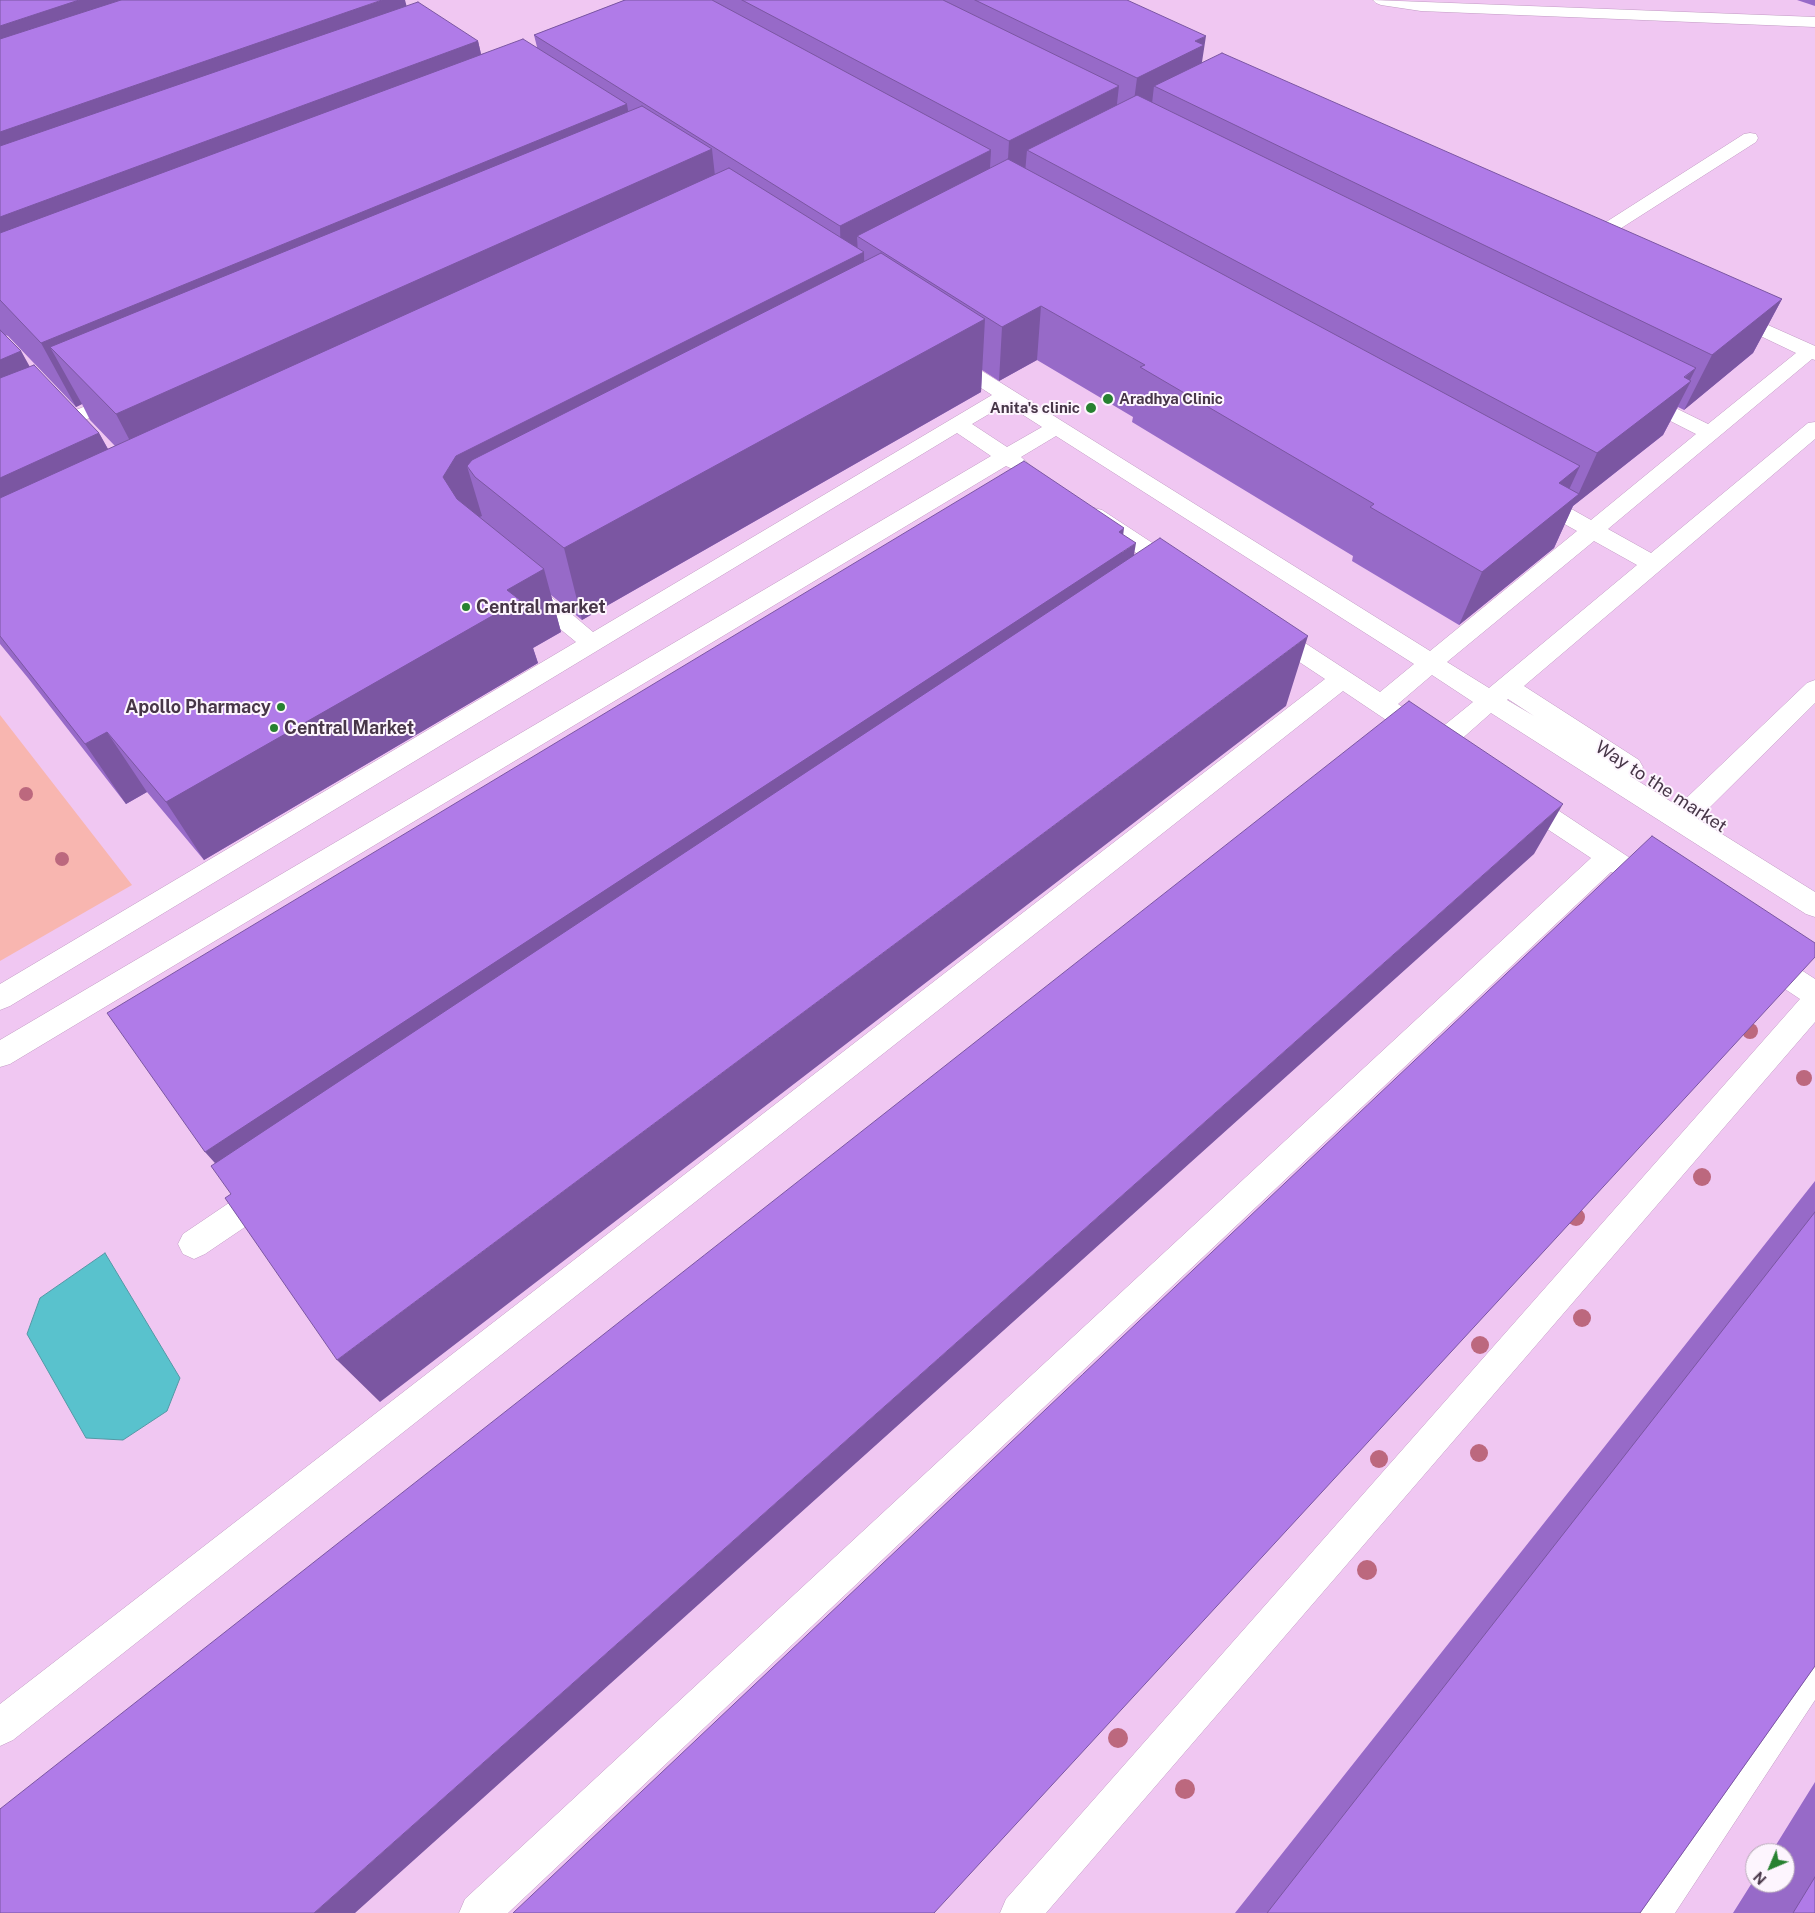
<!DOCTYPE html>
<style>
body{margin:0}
#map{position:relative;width:1815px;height:1913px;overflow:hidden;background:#f0c7f2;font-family:"Public Sans",sans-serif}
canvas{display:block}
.north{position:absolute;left:1745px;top:1843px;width:50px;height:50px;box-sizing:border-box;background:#fdf5fe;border:1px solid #b4a9b5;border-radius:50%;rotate:225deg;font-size:14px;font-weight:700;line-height:20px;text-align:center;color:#473648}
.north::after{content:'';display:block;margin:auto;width:18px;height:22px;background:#278131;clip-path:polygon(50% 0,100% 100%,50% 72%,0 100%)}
</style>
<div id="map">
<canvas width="1815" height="1913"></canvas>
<div class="north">N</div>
</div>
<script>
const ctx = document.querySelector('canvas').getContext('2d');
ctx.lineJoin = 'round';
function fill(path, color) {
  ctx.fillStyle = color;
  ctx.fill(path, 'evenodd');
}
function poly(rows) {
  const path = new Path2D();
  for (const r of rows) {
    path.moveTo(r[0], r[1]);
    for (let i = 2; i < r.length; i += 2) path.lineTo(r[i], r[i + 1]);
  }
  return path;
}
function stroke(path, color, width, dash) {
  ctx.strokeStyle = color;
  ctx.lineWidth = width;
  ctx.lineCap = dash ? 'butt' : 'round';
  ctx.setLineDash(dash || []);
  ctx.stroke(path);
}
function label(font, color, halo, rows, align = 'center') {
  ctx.font = font + ' "Public Sans",sans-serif';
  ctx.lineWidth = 4;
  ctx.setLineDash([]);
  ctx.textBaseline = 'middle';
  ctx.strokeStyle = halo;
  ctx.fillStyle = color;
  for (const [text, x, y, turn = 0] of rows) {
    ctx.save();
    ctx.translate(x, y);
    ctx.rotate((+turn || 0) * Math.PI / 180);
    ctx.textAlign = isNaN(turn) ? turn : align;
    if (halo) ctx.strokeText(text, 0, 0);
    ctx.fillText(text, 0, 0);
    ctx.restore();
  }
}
const green = poly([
 [0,715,132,885,0,961]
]);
const water = poly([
 [105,1253,180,1378,167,1411,123,1440,86,1438,27,1334,40,1298,105,1253]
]);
const street = poly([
 [1373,0,1815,17,1815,27,1421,11,1381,5,1376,3,1373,0],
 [1750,133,1756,134,1758,138,1756,142,1590,248,1584,249,1578,248,1575,244,1578,240,1744,134,1750,133],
 [1732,309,1815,346,1815,360,1812,359,1608,529,1651,553,1808,423,1815,422,1815,439,1524,686,1639,760,1643,767,1639,774,1630,776,1678,806,1807,683,1815,680,1815,703,1698,819,1815,892,1815,917,1806,914,1491,713,1448,751,1439,753,1430,751,1428,742,1416,740,1343,691,13,1740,0,1746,0,1704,1325,679,1263,638,1259,632,1263,626,1271,624,1279,626,1380,692,1414,664,1056,436,1021,457,1030,465,1026,470,1019,472,1006,466,10,1064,0,1067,0,1040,991,456,957,433,10,1006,0,1010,0,984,576,642,520,596,517,590,520,584,528,582,536,584,593,632,992,395,944,364,941,360,944,356,951,354,958,356,1430,651,1577,531,1527,503,1524,498,1527,493,1535,491,1543,493,1591,520,1696,434,1633,402,1630,398,1633,394,1640,392,1647,394,1708,424,1796,353,1725,319,1722,315,1725,311,1732,309],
 [1006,404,1042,427,1007,447,972,424,1006,404],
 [1594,541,1637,565,1489,688,1447,662,1594,541],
 [1432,675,1473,702,1436,732,1434,728,1398,704,1432,675],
 [1508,699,1534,716,1507,700,1508,699],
 [120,392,127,394,130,398,127,402,0,456,0,441,120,392],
 [1094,508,1102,510,1183,563,1186,568,1183,573,1175,576,1167,573,1086,520,1083,515,1086,510,1094,508],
 [1523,790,1532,793,1633,860,1637,867,1633,874,1624,877,1611,872,508,1913,459,1913,465,1899,1591,858,1514,807,1510,800,1514,793,1523,790],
 [1762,948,1772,951,1815,979,1815,1022,1046,1913,1000,1913,1006,1899,1800,999,1752,967,1748,959,1752,951,1762,948],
 [268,1180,279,1184,283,1194,279,1204,205,1254,194,1259,183,1254,178,1244,183,1234,257,1184,268,1180],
 [1815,1649,1815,1700,1675,1913,1632,1913,1638,1899,1802,1654,1815,1649]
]);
const trees = [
 [26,794,7],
 [62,859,7],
 [1750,1031,8],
 [1804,1078,8],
 [1702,1177,9],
 [1576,1217,9],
 [1582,1318,9],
 [1480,1345,9],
 [1479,1453,9],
 [1379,1459,9],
 [1367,1570,10],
 [1118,1738,10],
 [1185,1789,10]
];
const wall = poly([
 [0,0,407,6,478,41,481,54,537,47,534,35,625,0,1127,0,1202,63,1782,299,1753,353,1684,410,1678,407,1663,435,1573,506,1554,548,1459,625,1352,561,1353,556,1132,422,1133,417,1037,360,999,381,982,370,981,392,582,620,551,595,561,632,533,648,538,663,204,860,147,792,126,804,28,678,0,644],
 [5,335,8,336,76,407,82,404,90,420,115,446,108,449,99,433,29,367,21,351],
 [1797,0,1815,0,1815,6],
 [1815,1181,1815,1666,1640,1913,1235,1913],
 [1815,1782,1815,1913,1733,1913,1755,1878,1755,1883,1785,1883,1785,1853,1771,1853]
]);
const shadedWall = poly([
 [79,0,280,0,0,97,0,26],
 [382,0,405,0,419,53,0,206,0,132],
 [1206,36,1198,88,1154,86,1150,121,1130,131,1137,78,1195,41],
 [478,41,492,102,0,294,0,217],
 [1119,86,1113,139,1027,150,1024,185,1006,195,1009,141],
 [627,104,637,167,50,347,82,404,76,407,41,343],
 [712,149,720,221,154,487,116,414],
 [991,150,988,204,857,236,858,255,864,252,865,316,467,466,482,516,475,519,463,540,443,477,456,456,841,263,840,226],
 [1782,299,1753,353,1684,410,1712,355],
 [1041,306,1037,360,999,381,1002,327],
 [985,319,981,392,582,620,564,548],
 [21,351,57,415,0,439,0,360],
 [1696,368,1689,382,1691,381,1663,435,1573,506,1554,548,1459,625,1482,572,1559,483,1580,466,1560,509,1578,495,1597,453],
 [99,433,134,496,0,560,0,478],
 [1124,528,1121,553,1136,543,1127,596,241,1192,205,1152],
 [544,569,561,632,533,648,538,663,204,860,166,802,507,590],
 [1308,636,1286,706,380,1402,337,1360],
 [107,732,147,792,126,804,85,744],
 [1563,804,1534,854,355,1913,314,1913]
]);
const building = poly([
 [0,0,79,0,0,26,0,0],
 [121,0,382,0,0,132,0,39,121,0],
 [625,0,712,0,991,150,840,226,534,35,625,0],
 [742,0,943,0,1119,86,1009,141,742,0],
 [975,0,1127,0,1206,36,1195,41,1204,45,1137,78,975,0],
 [418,2,478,41,0,217,0,146,418,2],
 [523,39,627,104,41,343,0,300,0,233,523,39],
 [1222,53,1782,299,1712,355,1154,86,1222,53],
 [1137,95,1696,368,1684,377,1691,381,1597,453,1027,150,1137,95],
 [642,106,712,149,116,414,50,347,642,106],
 [1008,159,1580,466,1559,483,1579,494,1482,572,1370,507,1374,504,1140,367,1145,365,1041,306,1002,327,857,236,1008,159],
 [729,168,864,252,456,456,443,477,457,499,544,569,507,590,520,600,166,802,107,732,85,744,0,636,0,498,729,168],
 [881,253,985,319,564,548,475,477,467,466,472,460,881,253],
 [0,330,21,351,0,360,0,330],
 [34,365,99,433,0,478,0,378,34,365],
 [1024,461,1124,528,1119,532,1136,543,205,1152,107,1013,1024,461],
 [1160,538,1308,636,337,1360,225,1198,231,1194,211,1166,1160,538],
 [1409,701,1563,804,314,1913,0,1913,0,1809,1409,701],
 [1652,836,1815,943,1815,957,934,1913,513,1913,1652,836],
 [1815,1212,1815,1666,1640,1913,1267,1913,1815,1212],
 [1815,1877,1815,1913,1793,1913,1815,1877]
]);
const markers = [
 [1108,399,6,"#278131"],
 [1091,408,6,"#278131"],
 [466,607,5,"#278131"],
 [281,707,5,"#278131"],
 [274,728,5,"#278131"]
];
const farPoinames = [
 ["Aradhya Clinic",1119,399],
 ["Anita's clinic",1080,408,"right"]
];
const poiNames = [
 ["Central market",476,607],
 ["Apollo Pharmacy",271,707,"right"],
 ["Central Market",284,728]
];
const streetNames = [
 ["Way to the market",1661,787,33]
];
fill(green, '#f8b6b0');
fill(water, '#59c2cd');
stroke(water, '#5498a5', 1);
stroke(street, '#c19ac3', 1);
fill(street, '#fff');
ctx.fillStyle = '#bc687e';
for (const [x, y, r] of trees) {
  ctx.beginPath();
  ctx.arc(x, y, r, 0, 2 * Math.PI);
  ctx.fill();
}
fill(wall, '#976ac8');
fill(shadedWall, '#7b56a2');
fill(building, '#b07be8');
stroke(building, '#7b56a2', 1);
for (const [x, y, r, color] of markers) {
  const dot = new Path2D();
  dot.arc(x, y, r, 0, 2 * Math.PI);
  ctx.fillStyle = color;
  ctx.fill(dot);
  stroke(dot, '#fdf5fe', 2);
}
label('bold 15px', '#473648', '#fdf5fe', farPoinames, 'left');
label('bold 18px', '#473648', '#fdf5fe', poiNames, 'left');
label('18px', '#473648', '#fdf5fe', streetNames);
</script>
